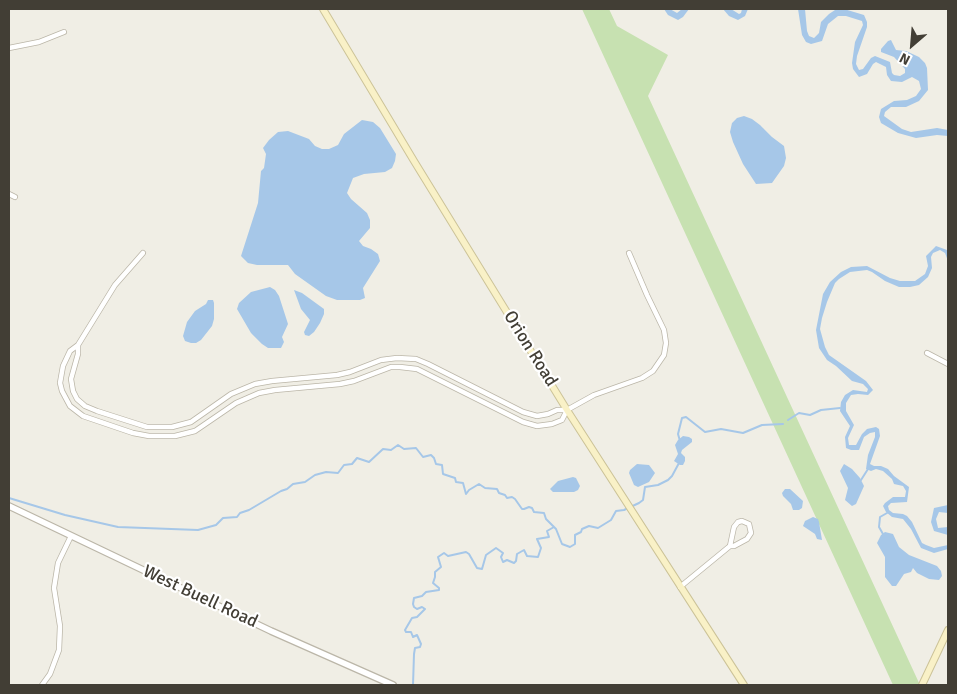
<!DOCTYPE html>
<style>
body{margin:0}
#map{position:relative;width:957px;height:694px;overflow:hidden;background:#f0eee5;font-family:Signika,sans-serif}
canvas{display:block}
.frame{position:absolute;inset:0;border:10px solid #423e35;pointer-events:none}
.north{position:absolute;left:887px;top:20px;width:50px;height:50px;-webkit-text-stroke:4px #fff;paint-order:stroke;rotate:207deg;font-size:14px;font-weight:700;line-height:20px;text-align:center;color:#423e35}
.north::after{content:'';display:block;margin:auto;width:18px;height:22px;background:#423e35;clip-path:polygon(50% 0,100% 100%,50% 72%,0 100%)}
</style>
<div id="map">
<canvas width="957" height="694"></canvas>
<div class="frame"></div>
<div class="north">N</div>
</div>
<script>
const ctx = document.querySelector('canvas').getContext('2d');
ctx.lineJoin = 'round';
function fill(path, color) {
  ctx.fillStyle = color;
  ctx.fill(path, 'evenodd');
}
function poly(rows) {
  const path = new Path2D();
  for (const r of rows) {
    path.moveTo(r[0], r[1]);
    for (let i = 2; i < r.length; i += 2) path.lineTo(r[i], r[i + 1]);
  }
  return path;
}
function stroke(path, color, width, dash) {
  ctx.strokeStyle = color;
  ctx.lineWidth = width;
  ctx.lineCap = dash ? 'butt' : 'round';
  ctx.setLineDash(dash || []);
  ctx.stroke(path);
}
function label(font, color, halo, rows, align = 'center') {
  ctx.font = font + ' Signika,sans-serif';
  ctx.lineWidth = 4.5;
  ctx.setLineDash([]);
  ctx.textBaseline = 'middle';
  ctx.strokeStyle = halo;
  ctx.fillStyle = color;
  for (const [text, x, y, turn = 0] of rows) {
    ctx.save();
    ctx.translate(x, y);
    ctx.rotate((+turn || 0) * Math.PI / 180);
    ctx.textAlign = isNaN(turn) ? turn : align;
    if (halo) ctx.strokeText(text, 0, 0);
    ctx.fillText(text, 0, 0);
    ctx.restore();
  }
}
const green = poly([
 [582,9,609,9,617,26,668,55,648,96,920,685,893,685]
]);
const water = poly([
 [664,9,670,9,677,13,682,9,689,9,683,17,678,20,668,15],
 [723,9,731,9,739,14,741,13,742,9,748,9,745,16,738,20,729,16],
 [798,9,805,9,807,31,809,36,814,38,819,33,821,22,829,14,835,10,844,9,864,15,867,22,867,27,857,56,856,64,859,70,863,69,871,58,875,56,890,62,892,73,894,75,900,76,905,73,905,69,894,57,881,52,881,49,888,41,891,40,896,50,906,51,919,57,925,63,927,68,928,90,919,101,906,107,891,107,885,112,884,116,902,129,911,132,937,128,948,130,948,136,937,135,916,138,898,133,881,123,879,117,881,109,894,101,907,100,916,96,921,89,919,81,912,77,902,82,891,81,887,75,886,67,876,62,873,64,867,74,859,77,853,69,852,63,855,42,863,25,862,21,846,16,838,16,828,24,822,41,811,44,806,42,802,35],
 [744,116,752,119,760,125,772,137,784,146,786,158,784,166,772,183,756,184,743,164,733,142,730,132,732,123,737,118],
 [362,120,373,122,380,128,396,154,395,161,392,168,385,172,364,174,353,178,347,193,351,199,367,213,370,220,370,228,359,241,363,246,371,249,378,254,380,261,363,288,365,298,360,300,337,300,326,296,295,274,288,265,257,265,248,263,241,256,258,203,261,171,264,168,266,154,263,148,269,140,278,132,288,131,309,139,315,146,322,149,329,149,338,145,344,134],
 [936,246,947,250,948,261,945,253,940,250,933,253,931,257,932,268,928,277,919,285,910,287,899,287,885,281,872,272,867,270,850,272,839,279,835,283,827,302,822,318,820,329,825,347,829,355,866,381,873,390,868,395,858,394,851,395,846,403,846,411,854,425,848,438,849,445,856,445,862,434,867,429,876,427,879,429,880,436,870,464,874,466,881,466,888,469,894,476,909,487,907,502,891,503,888,506,889,510,893,513,903,514,907,516,912,522,922,543,926,545,934,548,948,545,948,549,934,553,921,548,911,529,903,519,892,517,886,512,883,506,885,503,893,497,905,497,906,491,903,486,894,484,892,479,883,471,876,469,871,471,866,469,868,455,875,437,875,432,870,433,864,437,859,450,851,450,846,448,845,437,850,426,840,411,841,402,845,395,853,390,867,392,868,389,863,384,852,381,836,366,827,360,819,348,816,330,823,294,830,282,841,272,851,267,867,266,890,278,900,281,915,281,925,274,928,266,926,256],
 [270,287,275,290,279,296,288,324,282,337,284,342,281,348,268,348,262,344,251,333,237,309,239,303,251,292],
 [294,290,302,293,324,309,324,314,320,323,314,332,309,336,305,335,304,332,310,320,301,309],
 [208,300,213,300,214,303,214,319,212,326,201,340,196,343,191,343,185,341,183,336,187,322,195,311,206,304],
 [683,436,689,437,692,439,692,442,682,450,681,453,685,457,685,461,683,465,680,465,674,461,678,454,675,445,678,440],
 [637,464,649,465,655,473,649,482,638,487,634,485,629,473,630,470],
 [844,464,852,469,860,478,864,486,856,504,852,506,845,500,848,488,840,471],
 [573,477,576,478,580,486,578,490,574,492,553,492,550,489,558,481],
 [785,489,790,489,803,501,802,508,799,510,793,510,791,504,783,496,782,493],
 [948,505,948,513,939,512,936,519,938,528,948,527,948,535,934,531,931,522,934,508],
 [813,517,818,519,819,522,822,540,817,539,815,534,803,526,805,521],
 [885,532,893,534,899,547,909,555,937,566,941,571,942,576,939,580,929,579,917,573,913,568,911,572,904,574,896,586,892,586,885,577,885,557,877,543,881,535]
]);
const stream = poly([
 [788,420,799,413,810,415,821,410,840,408],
 [680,441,678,434,682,418,686,417,705,432,721,429,743,433,762,425,783,424],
 [861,480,868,469],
 [9,498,65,515,118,527,198,530,216,525,223,518,237,517,240,513,249,510,281,491,287,489,293,484,305,482,315,475,326,472,338,473,344,465,352,464,357,458,369,462,383,449,391,450,398,445,404,449,416,448,423,457,431,455,434,458,436,464,442,465,443,474,455,478,456,482,463,483,466,494,469,490,479,484,485,488,497,489,499,493,505,495,507,498,512,497,515,499,522,509,524,509,529,507,532,508,534,512,544,513,546,519,556,529,562,544,570,547,575,544,575,535,581,532,582,529,589,526,598,528,611,520,616,511,624,510,639,503,643,500,645,487,658,485,668,480,672,476,679,463],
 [883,534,879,527,880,517,887,513],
 [413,685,414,654,415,648,420,647,421,644,417,635,413,637,411,632,406,632,405,630,412,618,417,617,425,609,422,607,417,609,414,607,413,604,414,598,422,596,426,592,439,590,439,588,433,583,435,577,435,572,441,567,438,557,444,553,448,556,466,552,469,554,477,568,482,569,486,555,496,548,503,553,501,557,503,562,507,560,514,563,516,561,517,554,524,550,527,556,538,557,541,548,537,539,549,537,547,531,554,527]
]);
const minor = poly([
 [9,48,39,42,64,32],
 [9,194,15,197],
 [143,253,115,285,78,345,70,351,63,366,60,383,62,391,70,406,83,416,133,433,149,436,175,436,195,431,236,403,259,393,275,390,340,384,354,381,391,367,400,367,417,369,523,422,537,426,552,424,562,420,567,410],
 [78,345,78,354,71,379,73,391,77,399,85,406,97,411,147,427,172,427,191,422,231,394,255,384,272,381,337,375,350,372,381,360,397,358,416,359,428,364,523,412,537,416,548,414,557,410,567,410,594,395,642,378,653,371,664,355,666,343,664,330,647,295,629,253],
 [927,353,948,364],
 [680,587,730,546,734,527,738,522,742,521,749,524,751,533,747,539,734,546,730,546],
 [42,685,50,674,59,650,60,626,54,588,58,563,71,536]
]);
const tertiary = poly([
 [9,506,271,631,393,685]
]);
const secondary = poly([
 [323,9,414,161,567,410,744,685],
 [922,685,948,630]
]);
const streetNames = [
 ["Orion Road",530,349,58],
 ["West Buell Road",200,597,25]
];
fill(green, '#c7e1b1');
fill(water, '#a6c7e8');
stroke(stream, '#a6c7e8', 2);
stroke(minor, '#bbb6a8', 6);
stroke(tertiary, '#bbb6a8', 8);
stroke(secondary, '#ccc398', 8);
stroke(minor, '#fff', 4.5);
stroke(tertiary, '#fff', 5.5);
stroke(secondary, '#f9f1c7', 6);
label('18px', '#423e35', '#fff', streetNames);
</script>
